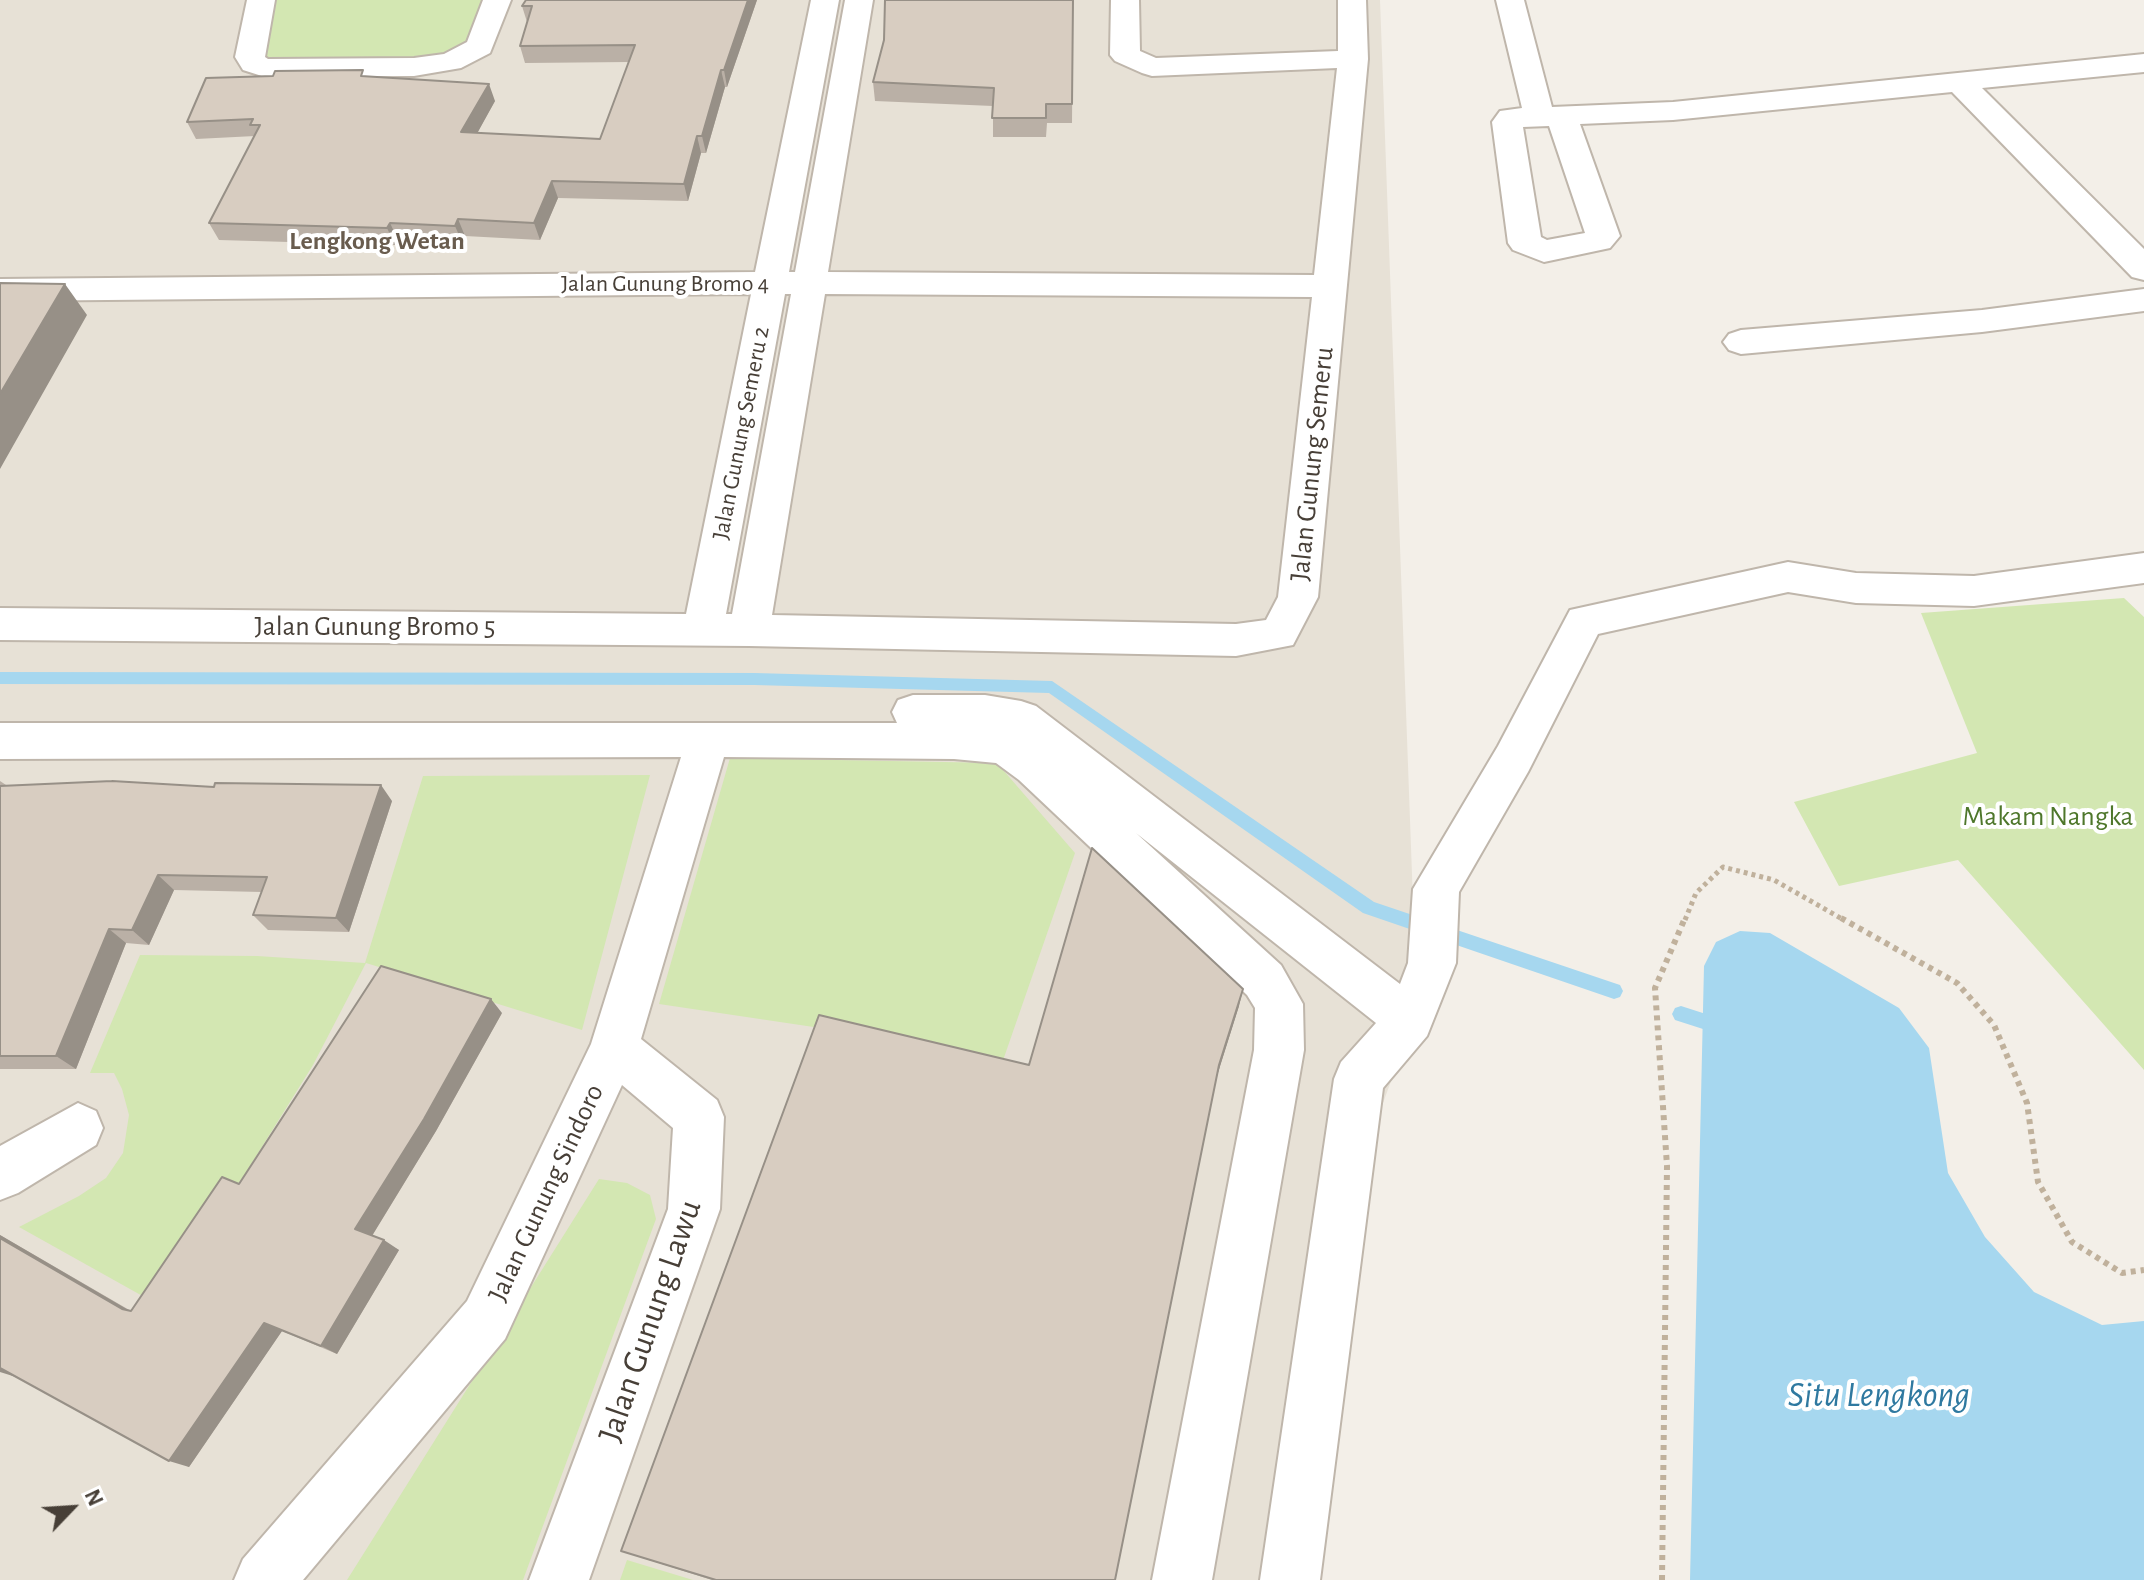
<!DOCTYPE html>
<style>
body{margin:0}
#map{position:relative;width:2144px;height:1580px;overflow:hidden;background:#f3efe8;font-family:"Alegreya Sans",sans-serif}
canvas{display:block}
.north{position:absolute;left:32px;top:1468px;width:80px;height:80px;-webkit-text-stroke:6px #fff;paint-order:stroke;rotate:65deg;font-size:22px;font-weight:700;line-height:32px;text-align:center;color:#473f37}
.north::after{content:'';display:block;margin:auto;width:28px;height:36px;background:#473f37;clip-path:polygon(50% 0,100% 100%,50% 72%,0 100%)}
</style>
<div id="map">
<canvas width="2144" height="1580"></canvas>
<div class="north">N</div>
</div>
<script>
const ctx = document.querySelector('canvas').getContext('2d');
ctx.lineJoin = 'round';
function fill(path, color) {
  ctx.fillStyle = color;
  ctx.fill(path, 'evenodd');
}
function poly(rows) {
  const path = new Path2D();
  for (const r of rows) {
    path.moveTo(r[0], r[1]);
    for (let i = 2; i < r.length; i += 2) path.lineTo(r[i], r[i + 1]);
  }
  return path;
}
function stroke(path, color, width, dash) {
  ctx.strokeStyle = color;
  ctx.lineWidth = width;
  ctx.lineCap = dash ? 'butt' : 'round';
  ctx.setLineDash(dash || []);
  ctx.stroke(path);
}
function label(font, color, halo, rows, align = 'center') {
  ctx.font = font + ' "Alegreya Sans",sans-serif';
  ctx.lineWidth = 8;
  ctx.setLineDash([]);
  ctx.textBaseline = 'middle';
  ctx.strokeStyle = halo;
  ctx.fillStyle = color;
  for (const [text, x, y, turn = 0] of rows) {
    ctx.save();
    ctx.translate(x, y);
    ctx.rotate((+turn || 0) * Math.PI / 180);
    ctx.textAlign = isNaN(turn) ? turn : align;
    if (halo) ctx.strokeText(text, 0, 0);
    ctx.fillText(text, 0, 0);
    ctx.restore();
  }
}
const residential = poly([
 [0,0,1380,0,1417,1011,1336,1230,1277,1580,0,1580]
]);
const green = poly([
 [263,0,497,0,480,47,451,62,253,64],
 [2124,598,2144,617,2144,1070,1958,860,1839,886,1794,802,1977,753,1921,613],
 [730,758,997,763,1075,853,1000,1069,827,1029,659,1004],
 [650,775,582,1030,366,963,313,1065,245,1174,155,1303,19,1227,79,1196,106,1178,123,1153,129,1115,122,1089,114,1073,90,1073,140,955,257,956,365,963,423,776],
 [599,1179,627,1183,650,1195,656,1219,523,1580,347,1580],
 [627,1560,693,1580,620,1580]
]);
const water = poly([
 [1740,931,1770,933,1899,1008,1929,1048,1948,1173,1985,1237,2034,1292,2102,1325,2144,1321,2144,1580,1690,1580,1704,966,1716,942]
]);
const stream = poly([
 [0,672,754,673,1052,681,1374,902,1614,983,1620,985,1623,991,1620,997,1614,999,1363,913,1049,693,754,685,0,684,0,672],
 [1681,1006,1709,1015,1712,1021,1709,1027,1703,1029,1675,1020,1672,1014,1675,1008,1681,1006]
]);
const pathFar1 = poly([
 [1685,920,1696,893,1723,867,1774,880,1844,920]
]);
const path = poly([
 [1841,918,1957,983,1994,1025,2027,1103,2038,1182,2072,1242,2122,1273,2144,1270],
 [1662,1580,1667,1166,1655,988,1685,918]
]);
const minor = poly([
 [247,0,275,0,265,57,268,59,414,58,444,54,467,42,483,0,511,0,490,53,461,68,414,76,265,77,243,70,235,57,247,0],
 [811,0,839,0,789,272,795,272,845,0,873,0,828,272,1314,275,1337,68,1152,76,1142,73,1115,61,1110,55,1111,0,1139,0,1140,51,1156,58,1338,51,1338,0,1366,0,1368,59,1318,597,1293,645,1236,656,749,646,0,640,0,608,686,614,751,294,0,301,0,279,755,272,811,0],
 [785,294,791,294,732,614,726,614,785,294],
 [825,294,1312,297,1278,597,1266,620,1236,624,772,615,825,294],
 [1496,0,1524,0,1552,107,1673,102,2144,54,2144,72,1982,88,2144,249,2144,280,2132,277,1952,92,1673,120,1580,124,1620,236,1610,248,1544,262,1513,250,1508,243,1492,122,1500,111,1522,108,1496,0],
 [1549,126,1585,233,1547,240,1541,237,1523,127,1549,126],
 [2144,289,2144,311,1982,332,1741,354,1729,350,1723,342,1729,334,1741,330,1982,310,2144,289],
 [2144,553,2144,583,1974,606,1856,603,1788,592,1598,634,1528,772,1459,892,1456,963,1427,1036,1383,1088,1320,1580,1260,1580,1334,1079,1341,1062,1376,1023,1136,833,1281,965,1303,1004,1304,1050,1212,1580,1152,1580,1254,1050,1255,1008,1247,995,1019,780,996,763,954,759,724,757,641,1039,717,1100,724,1117,720,1209,589,1580,529,1580,668,1209,673,1128,622,1085,505,1339,303,1580,234,1580,243,1559,467,1301,591,1044,681,757,0,759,0,723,897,723,892,712,898,700,913,695,985,695,1021,701,1036,706,1400,984,1408,963,1413,889,1498,746,1570,610,1788,562,1856,573,1974,576,2144,553],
 [78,1103,96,1111,103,1128,96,1145,18,1193,0,1200,0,1146,78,1103]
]);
const wall = poly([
 [757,0,727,87,725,87,706,153,701,153,688,201,558,198,540,240,465,236,462,242,398,240,395,245,219,240,209,223,255,136,196,139,187,122,366,76,495,101,477,133,600,139,629,62,525,63,520,46,527,22,522,6],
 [1073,0,1072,123,1047,123,1046,137,993,137,993,106,875,101,873,82,884,40],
 [0,781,6,785,392,801,349,932,268,930,253,915,262,892,174,890,149,945,126,943,76,1069,0,1069],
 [1239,1006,1216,1079,1115,1580,712,1580,621,1551,1029,1065],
 [502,1013,436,1131,372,1236,399,1250,337,1354,282,1331,189,1467,16,1377,0,1235,131,1311,239,1184]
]);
const shadedWall = poly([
 [748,0,757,0,727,87,724,70],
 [721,70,725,87,706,153,702,136],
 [489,84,495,101,468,150,461,132],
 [697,136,701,153,688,201,684,184],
 [552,181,558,198,540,240,534,223],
 [458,219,465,236,462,242,455,226],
 [390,223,398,240,395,245,387,228],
 [65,284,87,315,0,469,0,394],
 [381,785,392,801,349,932,336,918],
 [158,875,174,890,149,945,132,930],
 [109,929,126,943,76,1069,56,1056],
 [1243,989,1239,1006,1215,1082,1219,1065],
 [491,999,502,1013,436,1131,370,1239,355,1229],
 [0,1235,142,1318,122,1309,0,1238],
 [384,1240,399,1250,337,1354,321,1346],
 [264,1323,282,1331,189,1467,169,1461],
 [0,1367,19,1373,16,1377,0,1372]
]);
const building = poly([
 [526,0,748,0,724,70,721,70,702,136,697,136,684,184,552,181,534,223,458,219,455,226,390,223,387,228,209,223,260,125,250,125,253,119,187,122,206,78,273,76,275,71,363,70,361,76,489,84,461,132,600,139,635,45,520,46,532,6,522,6,526,0],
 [885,0,1073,0,1072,104,1046,104,1046,118,992,118,994,88,873,82,884,40,885,0],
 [0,283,65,284,0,394,0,283],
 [112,781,214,787,215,783,381,785,336,918,253,915,267,877,158,875,132,930,109,929,56,1056,0,1056,0,786,112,781],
 [1092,848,1243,989,1219,1065,1115,1580,716,1580,621,1551,819,1015,1029,1065,1092,848],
 [381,966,491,999,424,1119,355,1229,384,1240,321,1346,264,1323,169,1461,0,1368,0,1238,122,1309,131,1311,222,1177,239,1184,381,966]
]);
const farStreetnames = [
 ["Jalan Gunung Bromo 4",665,284],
 ["Jalan Gunung Semeru 2",741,433,-79]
];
const farQuarternames = [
 ["Lengkong Wetan",377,241]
];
const streetNames = [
 ["Jalan Gunung Semeru",1312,464,-84],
 ["Jalan Gunung Bromo 5",375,627],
 ["Jalan Gunung Sindoro",546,1193,-65]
];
const parkNames = [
 ["Makam Nangka",2048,817]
];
const nearStreetnames = [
 ["Jalan Gunung Lawu",650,1321,-71]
];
const nearWaternames = [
 ["Situ Lengkong",1879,1395]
];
fill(residential, '#e7e1d6');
fill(green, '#d3e7b2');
fill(water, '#a6d7ef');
fill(stream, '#a6d7ef');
stroke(minor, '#bfb6ab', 4);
stroke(pathFar1, '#c0b19c', 5, [4, 4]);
stroke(path, '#c0b19c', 6, [5, 5]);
fill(minor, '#fff');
fill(wall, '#bab0a6');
fill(shadedWall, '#979087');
fill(building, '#d8cdc1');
stroke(building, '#979087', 2);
label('24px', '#473f37', '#fff', farStreetnames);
label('bold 26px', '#695c4e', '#fff', farQuarternames);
label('28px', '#473f37', '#fff', streetNames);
label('28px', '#4e772b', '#fff', parkNames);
label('34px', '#473f37', '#fff', nearStreetnames);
label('italic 36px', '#2f79a0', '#fff', nearWaternames);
</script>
